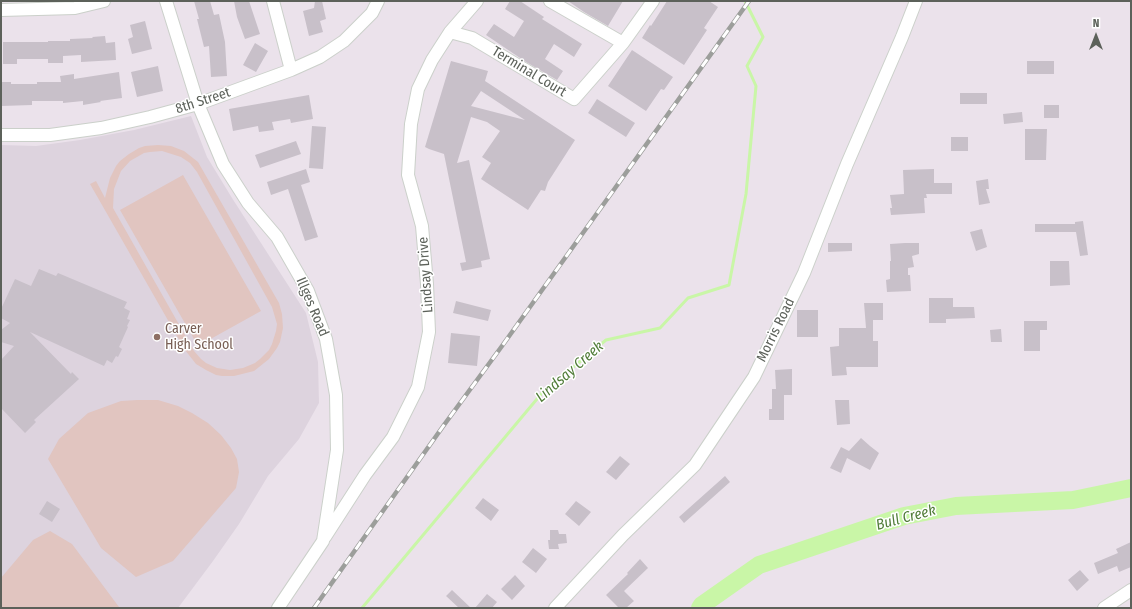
<!DOCTYPE html>
<style>
body{margin:0}
#map{position:relative;width:1132px;height:609px;overflow:hidden;background:#ebe2eb;font-family:"Fira Sans Condensed",sans-serif}
canvas{display:block}
.frame{position:absolute;inset:0;border:2px solid #5c615a;pointer-events:none}
.north{position:absolute;left:1076px;top:16px;width:40px;height:40px;-webkit-text-stroke:3px #fff;paint-order:stroke;rotate:0deg;font-size:11px;font-weight:700;line-height:16px;text-align:center;color:#5c615a}
.north::after{content:'';display:block;margin:auto;width:14px;height:18px;background:#5c615a;clip-path:polygon(50% 0,100% 100%,50% 72%,0 100%)}
</style>
<div id="map">
<canvas width="1132" height="609"></canvas>
<div class="frame"></div>
<div class="north">N</div>
</div>
<script>
const ctx = document.querySelector('canvas').getContext('2d');
ctx.lineJoin = 'round';
function fill(path, color) {
  ctx.fillStyle = color;
  ctx.fill(path, 'evenodd');
}
function poly(rows) {
  const path = new Path2D();
  for (const r of rows) {
    path.moveTo(r[0], r[1]);
    for (let i = 2; i < r.length; i += 2) path.lineTo(r[i], r[i + 1]);
  }
  return path;
}
function stroke(path, color, width, dash) {
  ctx.strokeStyle = color;
  ctx.lineWidth = width;
  ctx.lineCap = dash ? 'butt' : 'round';
  ctx.setLineDash(dash || []);
  ctx.stroke(path);
}
function label(font, color, halo, rows, align = 'center') {
  ctx.font = font + ' "Fira Sans Condensed",sans-serif';
  ctx.lineWidth = 3;
  ctx.setLineDash([]);
  ctx.textBaseline = 'middle';
  ctx.strokeStyle = halo;
  ctx.fillStyle = color;
  for (const [text, x, y, turn = 0] of rows) {
    ctx.save();
    ctx.translate(x, y);
    ctx.rotate((+turn || 0) * Math.PI / 180);
    ctx.textAlign = isNaN(turn) ? turn : align;
    if (halo) ctx.strokeText(text, 0, 0);
    ctx.fillText(text, 0, 0);
    ctx.restore();
  }
}
const education = poly([
 [191,116,207,157,232,198,306,313,318,362,319,403,299,439,268,476,239,524,213,561,178,608,1,608,1,145,36,146,80,140,134,130]
]);
const green = poly([
 [158,145,171,146,184,151,198,162,279,303,282,314,283,328,280,342,277,348,269,359,254,371,234,376,222,376,216,375,206,370,196,364,185,350,90,184,96,181,105,198,110,178,116,166,120,161,129,154,139,148,145,146],
 [162,151,181,157,190,163,197,172,272,307,277,324,276,331,272,344,269,350,260,359,255,363,243,368,230,370,217,368,206,363,201,359,194,351,113,208,114,189,121,171,130,161,144,153,150,152],
 [183,175,261,311,198,346,120,210],
 [137,400,158,400,178,406,192,413,208,423,221,435,231,448,237,459,239,472,236,488,173,561,136,577,101,548,48,459,59,439,88,413,121,401],
 [50,531,72,544,119,607,1,608,1,578,33,540]
]);
const stream = poly([
 [362,608,542,393,606,340,660,328,688,298,729,285,746,194,756,86,747,66,763,37,745,1]
]);
const river = poly([
 [700,608,702,605,759,565,904,516,956,506,1073,500,1131,488]
]);
const building = poly([
 [194,1,210,1,214,15,219,14,225,42,227,76,211,77,209,46,204,47,197,19,199,19],
 [234,1,249,1,260,34,245,39,237,17],
 [315,1,322,1,326,19,320,21,323,32,309,36,303,11,314,8],
 [510,1,520,1,544,17,542,19,582,44,574,57,554,44,545,59,563,71,557,80,526,62,486,35,494,24,514,37,524,21,505,9],
 [568,1,623,1,608,26,584,12],
 [667,1,709,1,718,7,704,28,707,30,684,65,642,38,650,25,651,26],
 [145,21,152,49,132,54,128,39,133,37,130,25],
 [105,36,106,43,115,42,116,60,81,62,81,55,63,56,63,63,48,63,48,59,17,59,17,64,3,64,3,42,48,42,48,41,70,41,70,39,93,38,92,37],
 [255,43,268,51,256,72,243,65],
 [632,50,673,77,664,90,661,89,646,111,608,86],
 [451,61,488,71,485,81,575,140,548,182,545,191,541,190,528,210,481,179,491,163,482,157,500,131,487,122,471,117,457,163,469,160,490,259,481,261,482,267,462,271,460,263,466,262,444,154,429,149,425,147],
 [481,91,525,120,471,106],
 [1027,61,1054,61,1054,74,1027,74],
 [158,66,163,91,137,97,131,72],
 [119,72,122,98,100,101,101,102,83,105,83,101,63,103,63,101,32,101,32,105,1,106,1,82,11,82,11,84,37,84,37,82,61,82,60,76,74,74,74,79],
 [960,93,987,93,987,104,960,104],
 [309,95,313,119,291,123,290,119,272,122,274,130,259,132,258,126,233,131,229,109],
 [597,99,635,123,626,137,588,113],
 [1044,105,1059,105,1059,118,1044,118],
 [1022,112,1023,122,1004,124,1003,114],
 [312,126,326,127,323,169,309,168],
 [1025,129,1047,129,1046,160,1025,160],
 [951,137,968,137,968,151,951,151],
 [296,141,301,154,260,168,255,155],
 [306,169,310,182,301,185,318,237,305,241,288,189,271,195,267,182],
 [934,169,934,183,952,183,952,194,926,194,927,198,924,198,925,213,891,215,890,208,892,208,890,195,904,194,903,170],
 [988,179,989,189,986,189,990,203,979,205,976,181],
 [1083,221,1088,255,1080,256,1076,232,1035,232,1035,224,1075,224,1075,222],
 [982,229,987,247,976,251,970,232],
 [828,243,852,243,852,251,828,252],
 [905,243,919,243,919,254,912,256,914,267,908,268,908,275,910,275,911,291,887,292,886,280,890,279,890,261,891,261,890,244],
 [1050,261,1069,261,1070,285,1050,286],
 [39,269,56,276,58,273,127,302,124,308,130,311,127,319,130,320,127,326,128,327,119,347,122,349,118,357,116,356,112,363,107,360,104,366,30,332,71,374,72,372,79,379,34,420,36,422,25,433,1,408,1,360,14,346,1,342,1,330,10,323,1,318,1,309,15,279,31,286],
 [929,298,953,298,953,307,974,307,975,318,946,319,946,323,929,323],
 [456,301,491,310,488,321,453,313],
 [864,303,883,303,883,320,873,320,873,341,878,341,878,367,846,367,847,375,832,376,830,347,839,346,839,328,866,328],
 [797,310,818,310,818,337,797,337],
 [1024,321,1047,321,1047,330,1040,330,1040,351,1024,351],
 [1001,329,1002,342,991,342,990,330],
 [451,333,480,336,477,366,448,363],
 [792,369,792,395,784,395,784,420,769,420,769,409,772,409,772,389,776,389,775,370],
 [835,400,849,400,850,424,837,425],
 [861,438,870,446,879,453,870,470,847,458,841,473,830,468,841,447,849,451],
 [620,456,630,464,616,480,606,472],
 [725,476,730,482,684,523,679,517],
 [483,498,499,510,491,521,475,508],
 [47,501,60,509,52,522,39,514],
 [576,501,591,512,579,526,565,514],
 [550,530,558,530,559,534,566,534,567,543,558,544,559,549,549,549,548,540,550,540],
 [1131,542,1131,567,1119,572,1117,566,1098,574,1094,563,1118,553,1116,549],
 [533,548,547,559,536,573,522,562],
 [640,559,648,568,624,591,634,601,626,608,619,608,606,595,628,574,627,573],
 [1080,570,1089,580,1077,591,1068,580],
 [515,575,525,586,512,600,501,589],
 [452,590,471,608,459,608,446,596],
 [487,594,497,602,492,608,475,608]
]);
const minor = poly([
 [166,1,198,104,223,164,248,203,277,237,308,291,326,339,336,395,337,450,323,541,278,608],
 [273,1,291,70],
 [550,1,623,43],
 [1,10,75,8,104,1],
 [450,32,472,38,574,99,623,43,653,1],
 [1,135,50,135,101,128,150,117,198,104,291,70,320,57,344,41,372,13,378,1],
 [325,537,365,475,393,437,418,387,429,332,427,284,422,226,408,175,411,124,418,89,432,60,450,32,477,1],
 [555,608,623,535,695,465,754,377,804,273,847,164,902,37,916,1],
 [1104,608,1131,590]
]);
const rail = poly([
 [314,608,444,425,502,346,749,1]
]);
const markers = [
 [157,337,4,"#8d6e63"]
];
const streetNames = [
 ["Terminal Court",529,72,31],
 ["8th Street",203,101,-18],
 ["Lindsay Drive",426,275,-94],
 ["Illges Road",312,307,67],
 ["Morris Road",776,330,-64]
];
const educationNames = [
 ["Carver",165,329],
 ["High School",165,345]
];
const waterNames = [
 ["Lindsay Creek",570,372,-41],
 ["Bull Creek",906,518,-15]
];
fill(education, '#ddd3de');
fill(green, '#e1c5c0');
stroke(stream, '#c9f6a7', 3);
stroke(river, '#c9f6a7', 18);
fill(building, '#c8c0c9');
stroke(minor, '#cbd0ca', 14);
stroke(minor, '#fff', 12);
stroke(rail, '#9c9e9b', 4.5);
stroke(rail, '#fff', 3, [9]);
for (const [x, y, r, color] of markers) {
  const dot = new Path2D();
  dot.arc(x, y, r, 0, 2 * Math.PI);
  ctx.fillStyle = color;
  ctx.fill(dot);
  stroke(dot, '#fff', 1.5);
}
label('14px', '#5c615a', '#fff', streetNames);
label('14px', '#785e54', '#fff', educationNames, 'left');
label('italic 15px', '#507c38', '#fff', waterNames);
</script>
